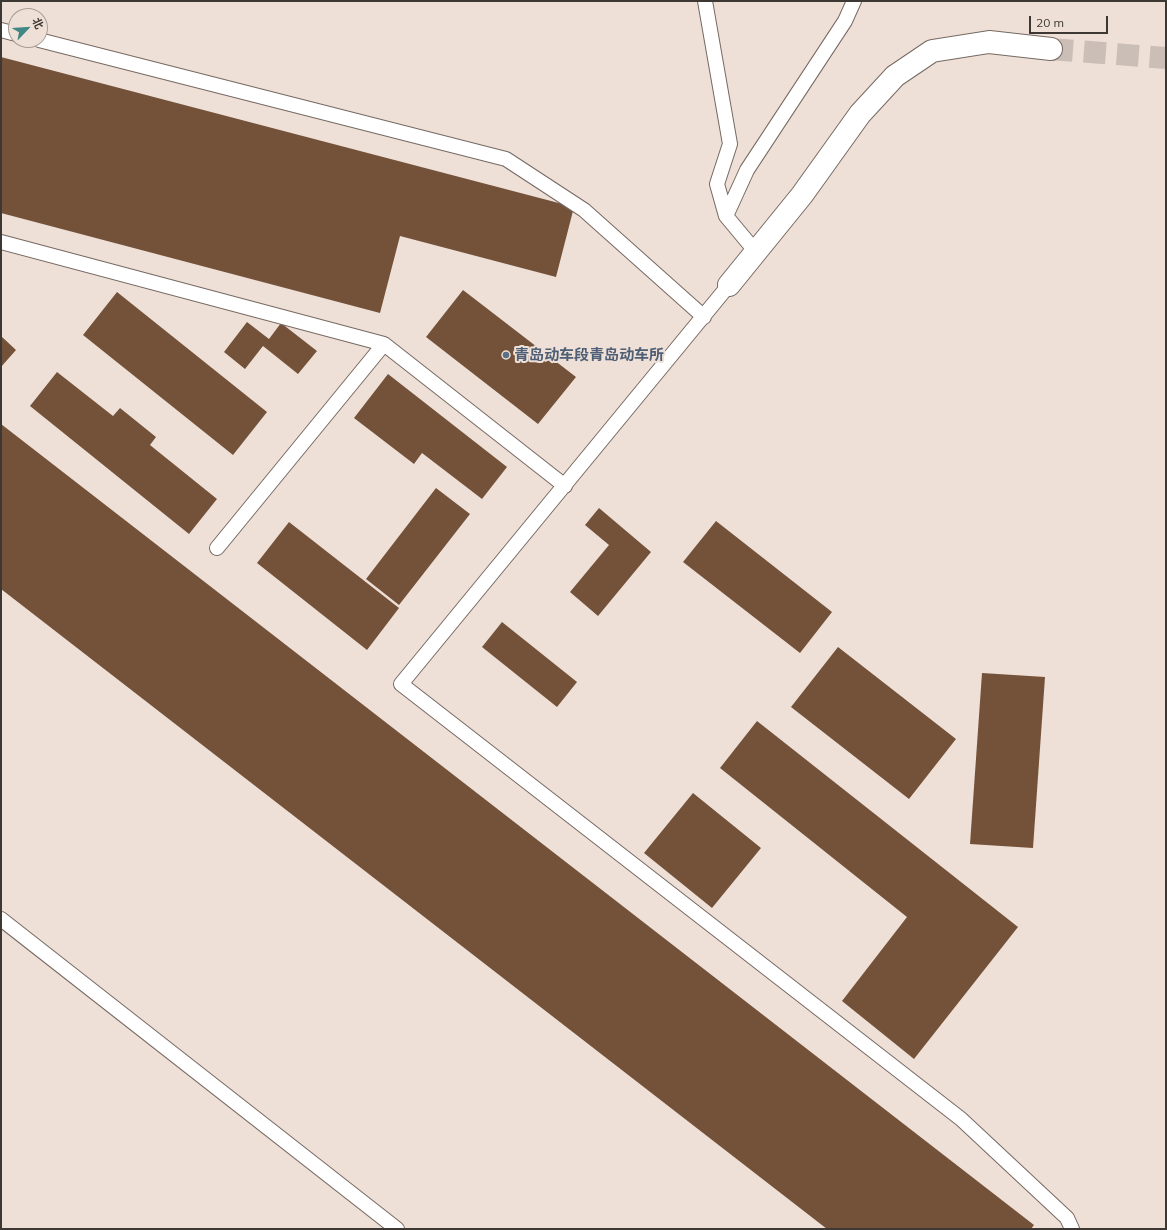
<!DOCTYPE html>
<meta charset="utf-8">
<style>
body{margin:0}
#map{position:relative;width:1167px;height:1230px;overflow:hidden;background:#eee0d7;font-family:Mulish,"Noto Sans SC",sans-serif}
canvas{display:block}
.frame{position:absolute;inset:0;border:2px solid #3d3834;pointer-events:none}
.north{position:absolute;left:8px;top:8px;width:40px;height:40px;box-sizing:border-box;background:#eee0d7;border:1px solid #a79d96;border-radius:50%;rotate:65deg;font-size:11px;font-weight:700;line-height:16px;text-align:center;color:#3d3834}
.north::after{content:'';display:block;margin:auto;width:14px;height:18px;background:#408886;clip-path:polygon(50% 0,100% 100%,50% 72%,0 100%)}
.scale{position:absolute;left:1029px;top:16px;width:79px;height:18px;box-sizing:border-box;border:2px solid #3d3834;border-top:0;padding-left:5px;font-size:12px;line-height:14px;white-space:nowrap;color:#3d3834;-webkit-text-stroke:3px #eee0d7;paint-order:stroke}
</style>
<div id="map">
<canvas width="1167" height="1230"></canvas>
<div class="frame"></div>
<div class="north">北</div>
<div class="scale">20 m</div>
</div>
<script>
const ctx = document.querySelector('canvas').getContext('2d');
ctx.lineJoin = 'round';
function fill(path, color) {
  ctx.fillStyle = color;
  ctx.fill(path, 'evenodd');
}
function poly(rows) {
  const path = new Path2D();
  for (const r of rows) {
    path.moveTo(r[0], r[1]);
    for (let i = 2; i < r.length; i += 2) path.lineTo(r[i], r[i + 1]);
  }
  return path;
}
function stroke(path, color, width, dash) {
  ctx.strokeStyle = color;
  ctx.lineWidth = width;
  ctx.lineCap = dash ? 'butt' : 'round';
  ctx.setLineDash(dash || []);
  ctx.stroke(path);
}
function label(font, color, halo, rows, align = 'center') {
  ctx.font = font + ' Mulish,"Noto Sans SC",sans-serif';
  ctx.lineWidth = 4;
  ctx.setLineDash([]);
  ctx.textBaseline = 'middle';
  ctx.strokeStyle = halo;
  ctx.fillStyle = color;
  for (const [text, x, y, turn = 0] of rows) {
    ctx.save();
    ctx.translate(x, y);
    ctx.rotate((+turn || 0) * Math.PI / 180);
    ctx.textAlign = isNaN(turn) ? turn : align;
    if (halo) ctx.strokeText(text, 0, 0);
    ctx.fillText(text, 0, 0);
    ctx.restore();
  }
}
const building = poly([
 [1,57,574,207,556,277,400,236,380,313,1,213],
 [463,290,576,377,538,424,426,337],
 [117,292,267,412,233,455,83,335],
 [247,322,269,339,281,323,317,351,298,374,263,346,245,369,224,352],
 [1,336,16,350,1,367],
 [57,372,113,416,120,408,156,437,150,445,217,499,189,534,30,406],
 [388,374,507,467,482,499,422,453,414,464,354,418],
 [1,424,1034,1225,1031,1229,827,1229,1,589],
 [436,488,470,514,399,605,366,579],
 [599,508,651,552,598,616,570,592,609,545,585,525],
 [716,521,832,612,800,653,683,562],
 [289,522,399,608,367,650,257,563],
 [502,622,577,682,557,707,482,647],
 [838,647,956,739,909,799,791,707],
 [982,673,1045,677,1033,848,970,844],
 [757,721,1018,927,914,1059,842,1001,907,917,720,768],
 [693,793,761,848,712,908,644,853]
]);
const minorTunnel = poly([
 [1051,49,1166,58]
]);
const service = poly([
 [705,1,730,144,717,184,726,216,756,252],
 [1,30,16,34],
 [39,40,506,159,584,210,704,317],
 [726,216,747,170,845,21,854,1],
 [1,242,384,344],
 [729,285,401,684,961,1119,1067,1218,1072,1229],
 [217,548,384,344,565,486],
 [1,919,397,1229]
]);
const minor = poly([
 [729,285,802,195,860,114,895,76,932,51,989,42,1051,49]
]);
const markers = [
 [506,355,4,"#5c6f8a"]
];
const serviceNames = [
 ["青岛动车段青岛动车所",514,355]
];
fill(building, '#74523a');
stroke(minorTunnel, '#cbbeb6', 22, [22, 11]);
stroke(service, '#766962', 16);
stroke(minor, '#766962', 24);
stroke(service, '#fff', 14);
stroke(minor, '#fff', 22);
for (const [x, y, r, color] of markers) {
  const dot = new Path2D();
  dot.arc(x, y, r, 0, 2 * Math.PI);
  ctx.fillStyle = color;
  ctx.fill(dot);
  stroke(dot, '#eee0d7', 1.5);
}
label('bold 15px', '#4e5e75', '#eee0d7', serviceNames, 'left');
</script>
